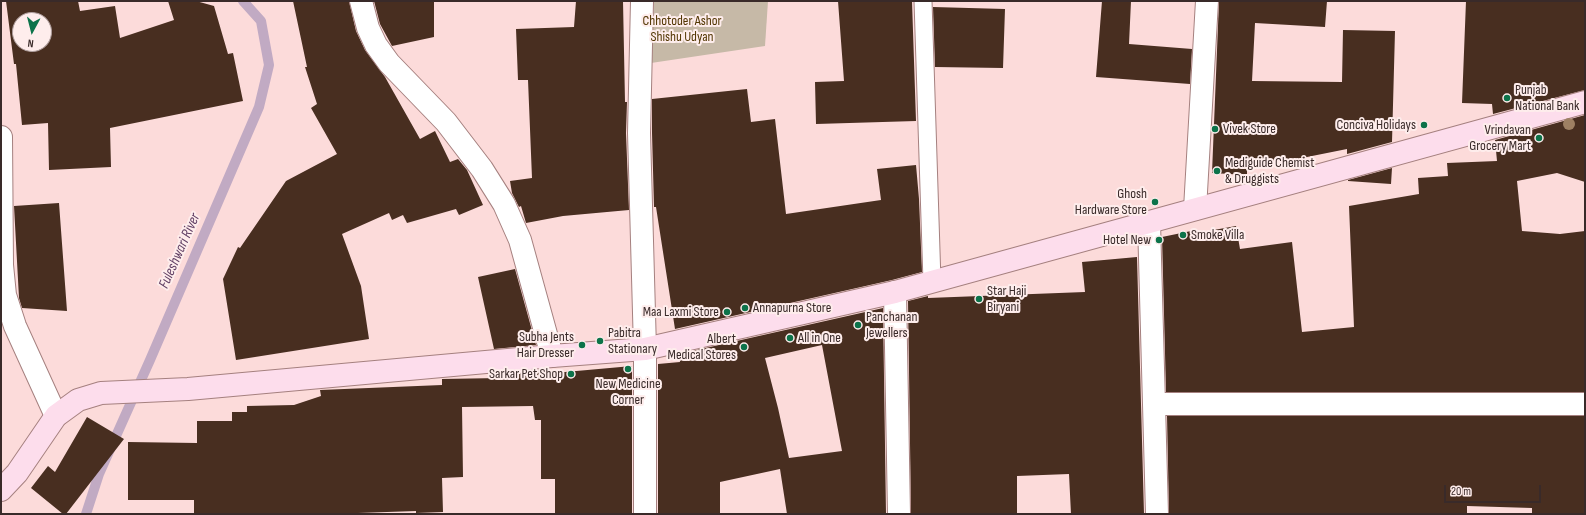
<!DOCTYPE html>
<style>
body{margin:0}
#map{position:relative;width:1586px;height:515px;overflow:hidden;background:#fcdbda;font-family:"Sofia Sans Condensed",sans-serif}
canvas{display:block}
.frame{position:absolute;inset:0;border:2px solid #392a29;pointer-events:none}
.north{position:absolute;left:12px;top:12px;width:40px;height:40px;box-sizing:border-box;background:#feedec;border:1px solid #af9f9e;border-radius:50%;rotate:187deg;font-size:11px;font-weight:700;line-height:16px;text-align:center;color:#392a29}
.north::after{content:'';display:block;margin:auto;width:14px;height:18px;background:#0c734a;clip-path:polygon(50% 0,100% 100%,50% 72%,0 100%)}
.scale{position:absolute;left:1444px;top:485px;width:97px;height:18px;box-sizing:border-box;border:2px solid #392a29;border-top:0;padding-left:5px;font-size:12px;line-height:14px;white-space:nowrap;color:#392a29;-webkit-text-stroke:3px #feedec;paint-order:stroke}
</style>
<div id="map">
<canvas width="1586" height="515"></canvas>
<div class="frame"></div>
<div class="north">N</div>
<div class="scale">20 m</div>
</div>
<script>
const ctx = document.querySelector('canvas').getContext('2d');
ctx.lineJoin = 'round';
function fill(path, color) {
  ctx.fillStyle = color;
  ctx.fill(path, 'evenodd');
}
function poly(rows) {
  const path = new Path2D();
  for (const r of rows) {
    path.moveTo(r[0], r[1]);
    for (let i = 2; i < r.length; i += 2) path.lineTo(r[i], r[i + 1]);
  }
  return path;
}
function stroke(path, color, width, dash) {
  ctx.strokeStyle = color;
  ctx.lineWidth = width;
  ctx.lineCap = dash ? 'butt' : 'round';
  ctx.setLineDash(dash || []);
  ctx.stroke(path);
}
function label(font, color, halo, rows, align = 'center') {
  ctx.font = font + ' "Sofia Sans Condensed",sans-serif';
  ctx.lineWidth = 4;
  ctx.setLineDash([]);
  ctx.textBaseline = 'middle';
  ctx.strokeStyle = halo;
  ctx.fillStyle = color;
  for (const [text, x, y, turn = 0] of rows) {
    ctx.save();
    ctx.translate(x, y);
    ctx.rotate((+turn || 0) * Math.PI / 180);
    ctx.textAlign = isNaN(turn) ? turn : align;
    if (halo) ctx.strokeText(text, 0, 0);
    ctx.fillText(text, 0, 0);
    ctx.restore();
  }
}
const green = poly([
 [654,1,768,1,765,46,651,63]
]);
const stream = poly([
 [86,514,99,474,150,360,259,107,269,65,261,21,243,1]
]);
const building = poly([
 [6,1,78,1,80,11,115,6,120,38,174,20,168,1,196,1,214,6,228,54,233,53,243,101,110,128,111,167,49,170,48,123,22,125,16,64,14,64],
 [20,20,44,20,44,44,20,44],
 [293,1,349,1,356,31,365,50,385,77,420,139,435,131,450,162,458,159,467,170,483,205,459,215,456,209,407,223,403,215,392,220,389,213,342,234,361,286,369,339,236,360,223,279,238,247,240,248,286,181,337,154,311,108,317,104,305,67,307,67],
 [374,1,434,1,434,37,392,46,380,24],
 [576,1,623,1,625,102,627,102,626,133,629,210,563,216,526,223,521,206,519,207,512,193,510,181,532,178,528,80,518,80,516,29,574,27],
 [838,1,912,1,916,121,816,124,815,82,844,81],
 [1102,1,1131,1,1129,44,1192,49,1190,84,1096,77],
 [1219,1,1327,1,1325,27,1255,23,1252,81,1342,82,1343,30,1395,31,1392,142,1347,154,1347,149,1247,169,1247,175,1212,173],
 [1466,1,1585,1,1585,90,1493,114,1492,104,1462,103],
 [933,7,1005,9,1003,68,935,67],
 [747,89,751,122,775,119,786,214,881,200,877,169,916,165,919,199,922,272,892,280,675,329,656,207,654,207,652,133,652,99],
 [1585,115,1585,182,1557,173,1517,181,1522,231,1560,234,1585,231,1585,392,1166,392,1162,237,1196,230,1197,233,1236,226,1240,249,1292,242,1302,332,1354,327,1349,206,1419,194,1418,178,1448,176,1447,163,1497,161,1495,140],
 [1392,168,1391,184,1348,181,1348,180],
 [59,203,67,311,22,308,19,298,14,206],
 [1137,257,1144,514,1071,514,1069,474,1017,476,1017,514,911,514,908,301,928,296,928,298,1085,292,1082,262],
 [515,269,536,345,494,349,478,277],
 [883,308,886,514,787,514,780,469,720,482,720,514,658,514,658,364,680,362,679,354],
 [822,345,842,451,789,458,778,408,765,358],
 [632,366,632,514,555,514,555,479,541,479,541,420,535,420,533,406,462,407,463,477,442,478,443,512,416,513,416,511,329,514,194,514,194,500,128,500,128,442,197,443,197,421,232,421,232,412,247,412,247,406,294,405,321,396,320,390,442,385,442,379,500,378,499,373,542,369,543,374],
 [1167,416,1585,416,1585,514,1532,514,1532,508,1467,506,1467,514,1169,514],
 [87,417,124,439,66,514,63,514,31,488,48,466,55,472]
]);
const lane = poly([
 [923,1,932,282]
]);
const street = poly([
 [361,1,368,28,376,45,389,63,446,122,482,169,504,204,520,240,552,356],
 [642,1,639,133,645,349,645,514],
 [1,137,2,265,5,295,15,326,56,416],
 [1195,209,1207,1],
 [1149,222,1157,514],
 [895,292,899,514],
 [1155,404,1585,404]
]);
const secondary = poly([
 [1,490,17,473,56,416,78,400,101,393,188,389,552,356,645,349,895,292,1585,102]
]);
const trees = [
 [1569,124]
];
const markers = [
 [1507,98,4,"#0c734a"],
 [1424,125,4,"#0c734a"],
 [1215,129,4,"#0c734a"],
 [1539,138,4,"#0c734a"],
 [1217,171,4,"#0c734a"],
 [1155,202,4,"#0c734a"],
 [1183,235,4,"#0c734a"],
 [1159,240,4,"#0c734a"],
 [979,299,4,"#0c734a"],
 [745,308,4,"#0c734a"],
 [727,312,4,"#0c734a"],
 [858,325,4,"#0c734a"],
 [790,338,4,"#0c734a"],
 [600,341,4,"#0c734a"],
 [582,345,4,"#0c734a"],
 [744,347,4,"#0c734a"],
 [628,369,4,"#0c734a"],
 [571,374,4,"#0c734a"]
];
const parkNames = [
 ["Chhotoder Ashor",682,21],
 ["Shishu Udyan",682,37]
];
const poiNames = [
 ["Punjab",1515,90],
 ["National Bank",1515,106],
 ["Conciva Holidays",1416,125,"right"],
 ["Vivek Store",1223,129],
 ["Vrindavan",1531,130,"right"],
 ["Grocery Mart",1531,146,"right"],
 ["Mediguide Chemist",1225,163],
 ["& Druggists",1225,179],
 ["Ghosh",1147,194,"right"],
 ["Hardware Store",1147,210,"right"],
 ["Smoke Villa",1191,235],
 ["Hotel New",1151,240,"right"],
 ["Star Haji",987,291],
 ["Biryani",987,307],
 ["Annapurna Store",753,308],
 ["Maa Laxmi Store",719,312,"right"],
 ["Panchanan",866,317],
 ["Jewellers",866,333],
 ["Pabitra",608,333],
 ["Stationary",608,349],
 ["Subha Jents",574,337,"right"],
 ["Hair Dresser",574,353,"right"],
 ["All in One",798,338],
 ["Albert",736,339,"right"],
 ["Medical Stores",736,355,"right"],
 ["Sarkar Pet Shop",563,374,"right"],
 ["New Medicine",628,384,"center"],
 ["Corner",628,400,"center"]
];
const waterNames = [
 ["Fuleshwari River",180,251,-66]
];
fill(green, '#c6b9a7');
stroke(stream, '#c1aac3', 10);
fill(building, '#482e20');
stroke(lane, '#a5807f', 19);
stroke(street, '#a5807f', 24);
stroke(secondary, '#a5807f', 24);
stroke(lane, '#fff', 17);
stroke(street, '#fff', 22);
stroke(secondary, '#fdddec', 22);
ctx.fillStyle = '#9e8063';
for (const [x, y] of trees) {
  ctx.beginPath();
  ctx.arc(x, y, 6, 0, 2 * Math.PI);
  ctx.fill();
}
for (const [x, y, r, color] of markers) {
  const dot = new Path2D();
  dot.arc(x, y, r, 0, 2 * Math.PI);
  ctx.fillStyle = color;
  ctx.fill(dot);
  stroke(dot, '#feedec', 1.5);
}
label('14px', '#513501', '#feedec', parkNames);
label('14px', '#392a29', '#feedec', poiNames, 'left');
label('italic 15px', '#624065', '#feedec', waterNames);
</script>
